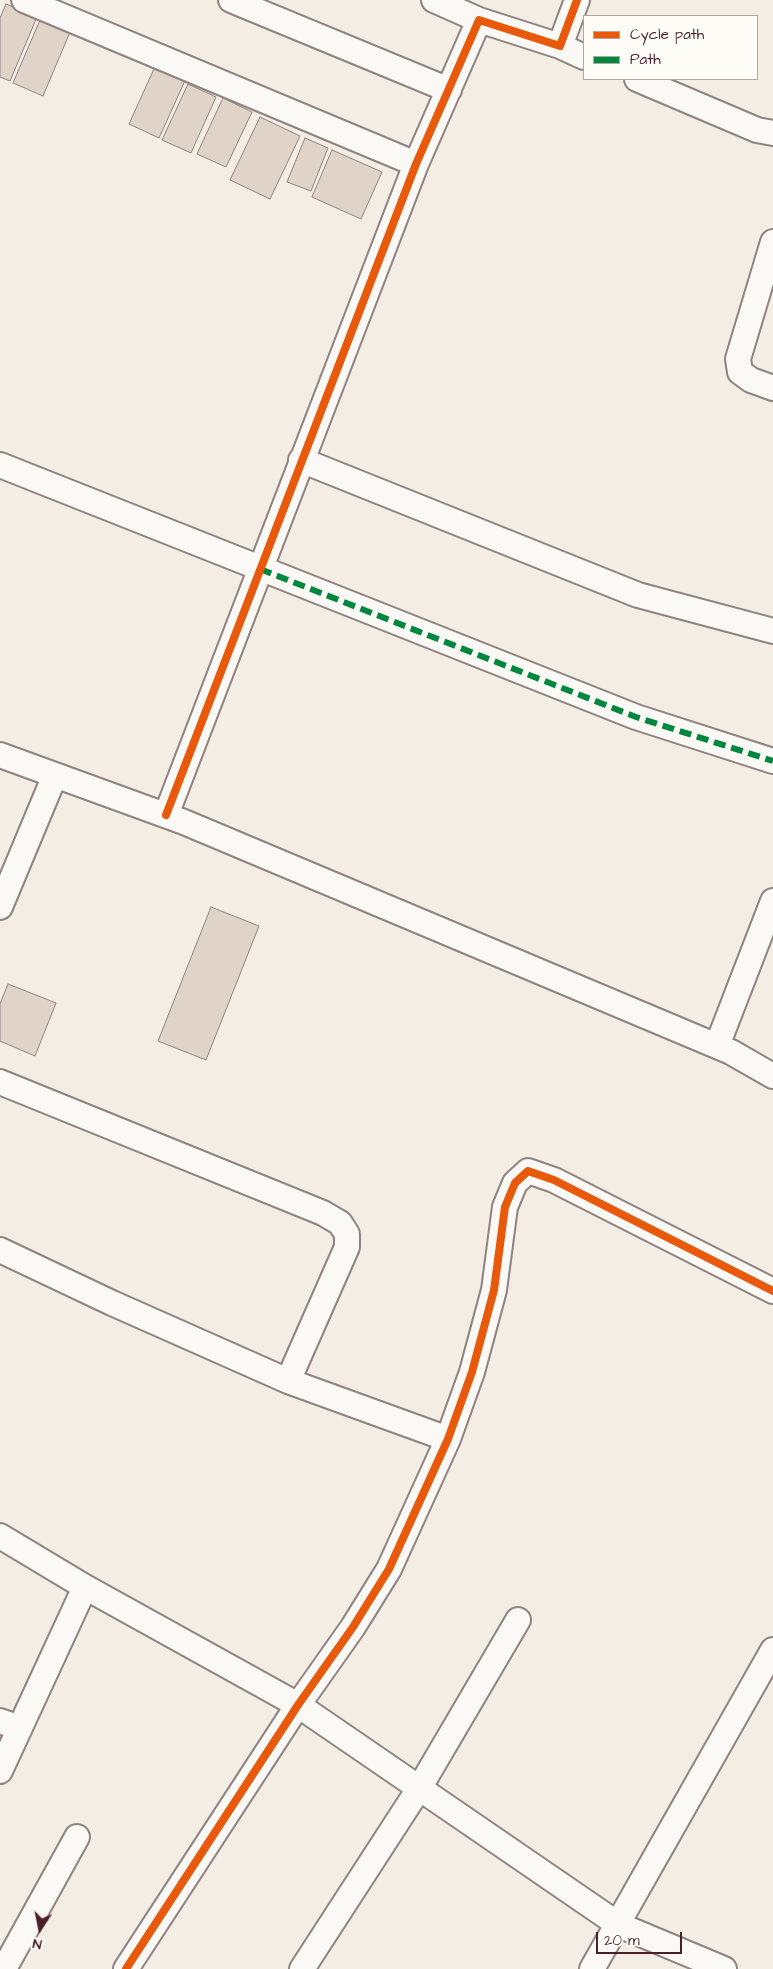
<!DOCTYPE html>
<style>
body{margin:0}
#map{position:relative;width:773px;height:1969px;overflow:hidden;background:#f4ede4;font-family:"Architects Daughter",sans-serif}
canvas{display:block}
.legend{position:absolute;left:583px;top:15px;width:175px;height:65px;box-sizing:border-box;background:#fdfcf7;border:1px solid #b5a4a5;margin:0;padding:6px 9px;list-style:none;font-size:15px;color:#4a1f2b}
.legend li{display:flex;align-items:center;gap:10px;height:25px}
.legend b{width:25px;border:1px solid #b5a4a5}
.north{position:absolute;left:15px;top:1904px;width:50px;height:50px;-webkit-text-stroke:4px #fdfcf7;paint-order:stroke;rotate:191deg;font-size:14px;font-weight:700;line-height:20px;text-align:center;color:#4a1f2b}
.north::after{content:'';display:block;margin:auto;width:18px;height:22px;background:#4a1f2b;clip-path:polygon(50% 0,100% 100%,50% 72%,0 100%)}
.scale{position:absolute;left:596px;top:1932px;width:86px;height:22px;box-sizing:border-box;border:2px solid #4a1f2b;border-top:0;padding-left:6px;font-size:15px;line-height:18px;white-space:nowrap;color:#4a1f2b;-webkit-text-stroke:4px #fdfcf7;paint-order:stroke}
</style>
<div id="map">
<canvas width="773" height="1969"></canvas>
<ul class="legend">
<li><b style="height:6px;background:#e8590c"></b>Cycle path</li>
<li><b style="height:6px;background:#00873e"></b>Path</li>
</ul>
<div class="north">N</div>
<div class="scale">20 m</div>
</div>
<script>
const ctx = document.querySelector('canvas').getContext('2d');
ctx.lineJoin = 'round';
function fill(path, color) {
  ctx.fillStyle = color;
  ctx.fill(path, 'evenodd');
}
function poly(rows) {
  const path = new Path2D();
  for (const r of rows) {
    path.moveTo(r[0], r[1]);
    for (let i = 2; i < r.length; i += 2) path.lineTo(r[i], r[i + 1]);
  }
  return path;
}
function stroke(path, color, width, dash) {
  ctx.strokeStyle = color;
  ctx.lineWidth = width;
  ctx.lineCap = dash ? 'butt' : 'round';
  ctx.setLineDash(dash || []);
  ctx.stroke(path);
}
const building = poly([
 [6,4,37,17,10,81,0,77,0,18,6,4],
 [40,20,70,32,43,96,13,83,40,20],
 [158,60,188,74,159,138,129,124,158,60],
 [188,84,216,97,191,153,162,140,188,84],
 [223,98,252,112,226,167,197,154,223,98],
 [260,117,300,136,270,199,230,180,260,117],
 [305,138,328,148,311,191,287,182,305,138],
 [332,150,382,172,361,219,312,197,332,150],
 [211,907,259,926,206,1060,158,1041,211,907],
 [8,984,56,1003,35,1056,0,1041,0,1004,8,984]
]);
const minor = poly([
 [24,0,416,164],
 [231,0,449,90],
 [434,0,479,20],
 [560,46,584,57],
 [637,79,757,130,773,133],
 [773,242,738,359,740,372,751,380,773,388],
 [301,460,638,595,773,631],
 [0,465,636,717,773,761],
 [0,755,184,822,731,1052,773,1076],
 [166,815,416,164,479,20,560,46,577,0],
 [0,907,55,775],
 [717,1046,773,901],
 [0,1082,323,1213,340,1223,347,1234,347,1247,288,1381],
 [0,1250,112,1303,288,1381,448,1439],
 [0,1536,85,1587,298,1705,619,1925,724,1969],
 [0,1721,20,1728],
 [0,1771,85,1587],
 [4,1969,77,1837],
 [126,1969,298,1705,353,1627,389,1569,448,1439,472,1372,494,1290,505,1207,515,1183,528,1171,554,1180,773,1291],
 [302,1969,420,1787,518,1620],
 [592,1969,773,1650]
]);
const quiet = poly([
 [260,569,636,717,773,761]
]);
const cycleway = poly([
 [166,815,416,164,479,20,560,46,577,0],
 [126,1969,298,1705,353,1627,389,1569,448,1439,472,1372,494,1290,505,1207,515,1183,528,1171,554,1180,773,1291]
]);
fill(building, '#e0d3c8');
stroke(building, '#8f8382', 1);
stroke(minor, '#8f8382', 28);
stroke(minor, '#faf9f6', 24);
stroke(quiet, '#00873e', 6, [12, 6]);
stroke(cycleway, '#e8590c', 8);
</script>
